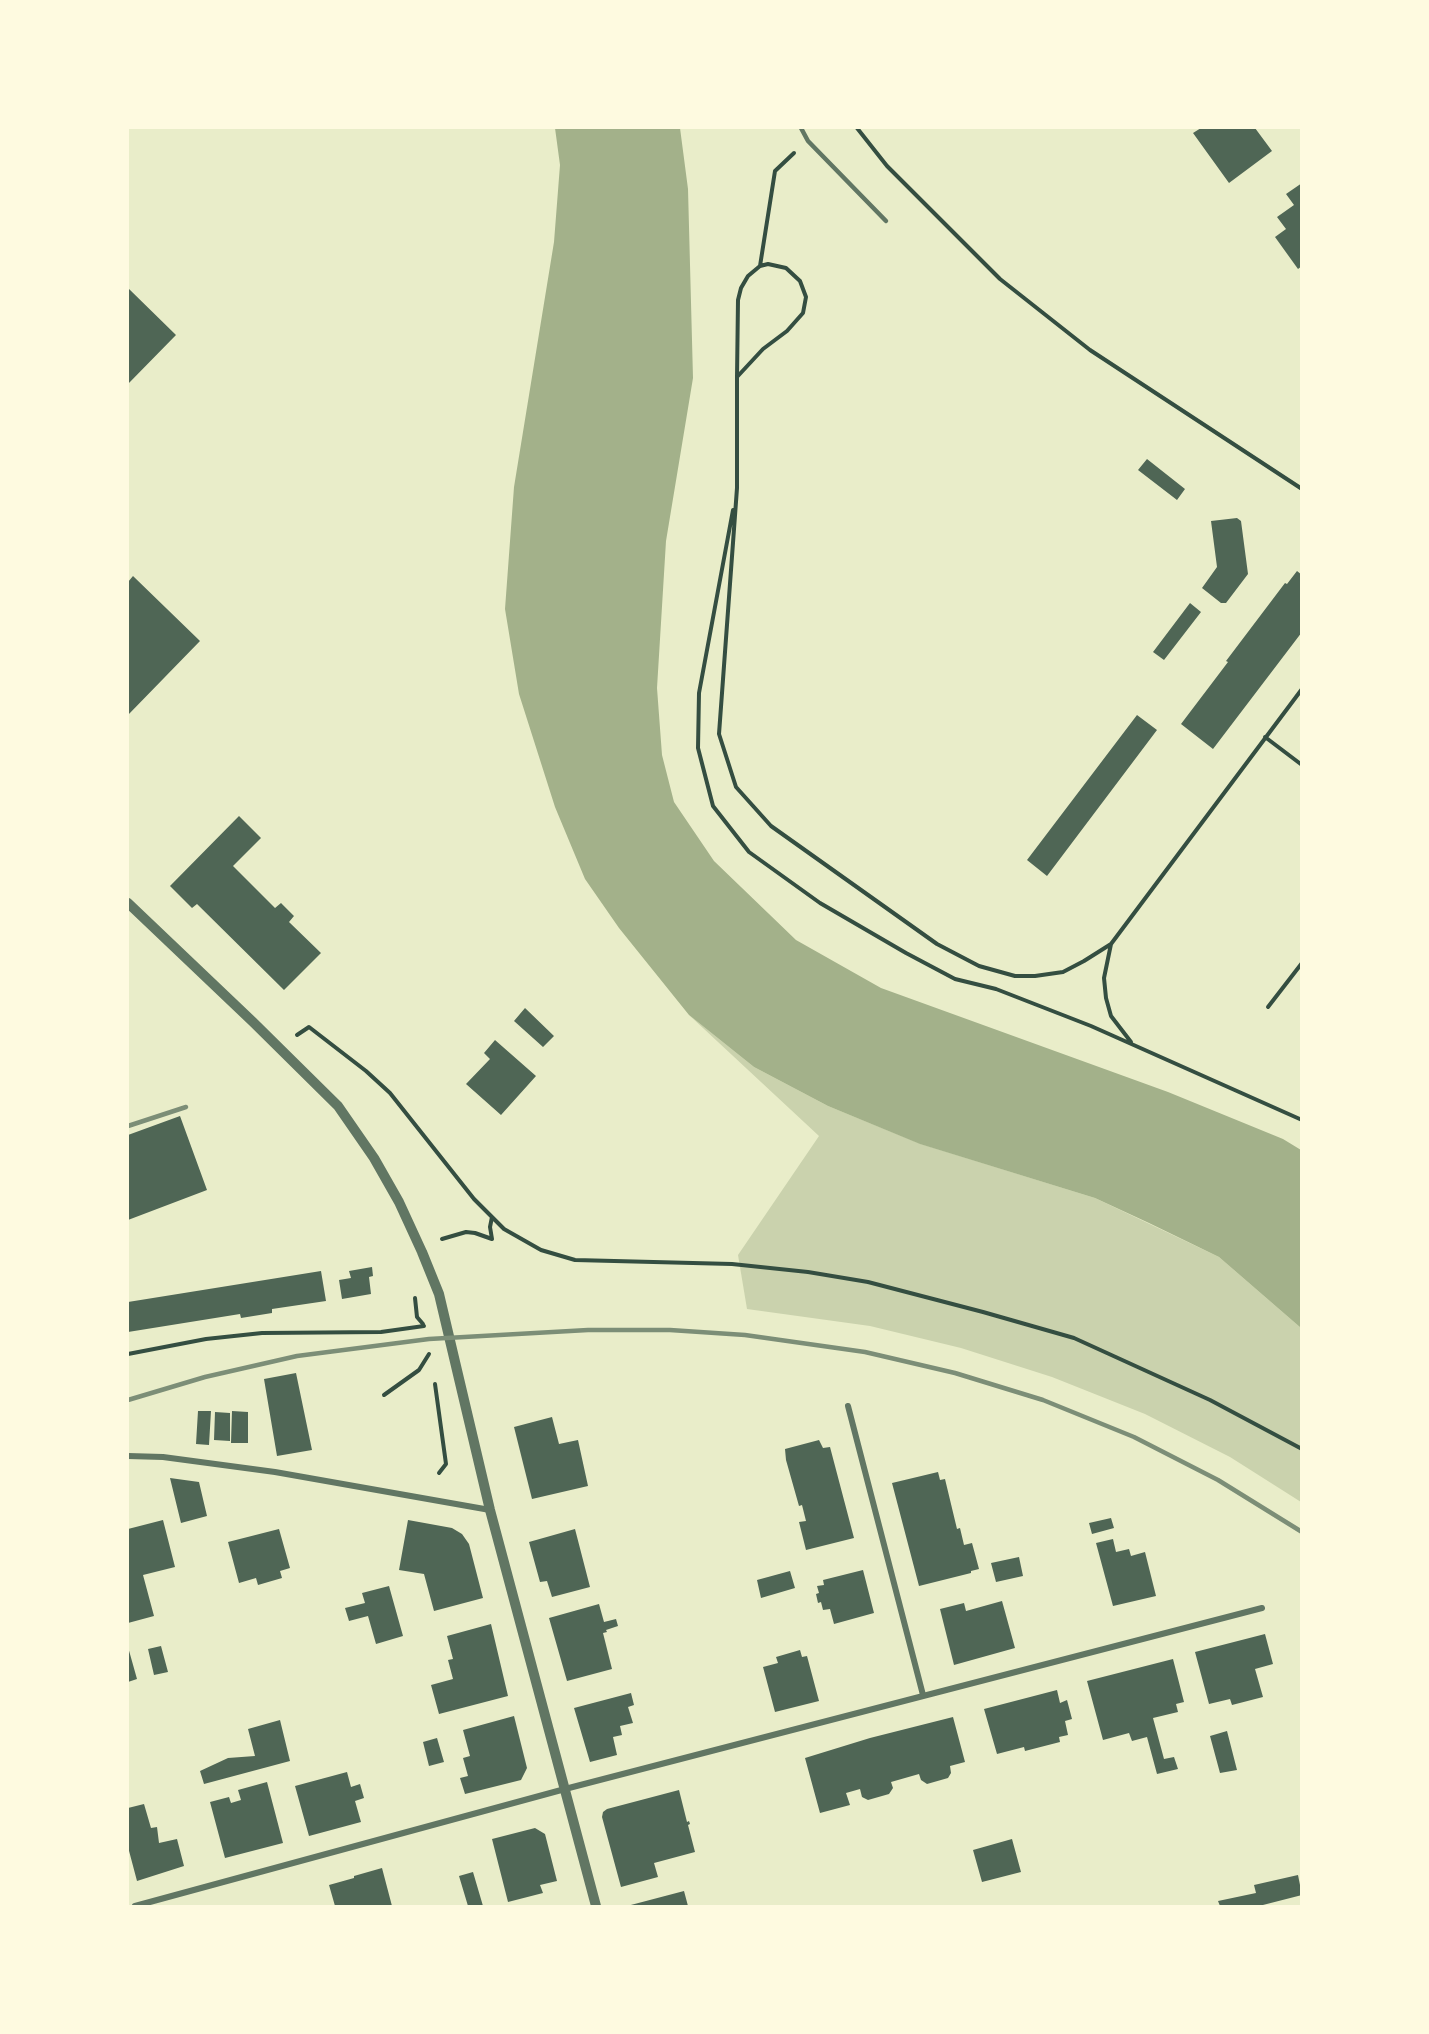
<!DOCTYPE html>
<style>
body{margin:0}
#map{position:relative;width:1429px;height:2034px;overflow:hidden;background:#e9edc9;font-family:"Playfair Display",serif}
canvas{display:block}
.frame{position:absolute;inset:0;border:129px solid #fefae0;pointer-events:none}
</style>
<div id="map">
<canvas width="1429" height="2034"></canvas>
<div class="frame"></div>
</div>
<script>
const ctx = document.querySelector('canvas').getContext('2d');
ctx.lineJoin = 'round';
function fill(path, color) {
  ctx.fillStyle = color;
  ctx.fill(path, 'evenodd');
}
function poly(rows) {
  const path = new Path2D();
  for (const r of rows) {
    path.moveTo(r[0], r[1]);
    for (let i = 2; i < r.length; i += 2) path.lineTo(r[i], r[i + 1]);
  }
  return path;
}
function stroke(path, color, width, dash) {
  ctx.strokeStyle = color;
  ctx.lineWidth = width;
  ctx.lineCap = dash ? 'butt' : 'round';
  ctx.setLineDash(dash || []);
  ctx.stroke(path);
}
const green = poly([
 [689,1015,754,1067,828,1106,921,1144,1095,1198,1219,1257,1301,1328,1301,1502,1230,1457,1145,1414,1052,1377,961,1348,870,1326,747,1309,738,1255,819,1136]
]);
const water = poly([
 [555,128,680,128,688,189,693,378,666,541,657,688,662,755,674,802,714,861,796,940,881,988,1168,1092,1283,1139,1301,1150,1301,1328,1219,1257,1149,1223,1095,1198,920,1144,828,1106,754,1067,689,1015,619,928,585,879,555,807,519,694,505,609,514,487,554,242,560,165]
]);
const building = poly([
 [1201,128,1255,128,1272,151,1229,183,1193,133],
 [1302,183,1302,266,1298,269,1275,237,1286,229,1277,217,1294,205,1286,194],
 [128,288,176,335,128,384],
 [1147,459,1185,489,1177,500,1138,470],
 [1237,518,1241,521,1248,574,1226,603,1221,603,1202,588,1217,567,1211,521],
 [1297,571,1302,575,1302,632,1213,749,1181,724,1228,662,1226,661,1285,583,1287,584],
 [133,576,200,641,128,715,128,582],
 [1190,603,1201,612,1164,660,1153,652],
 [1137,715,1157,730,1047,876,1027,860],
 [239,816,261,838,233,866,275,908,281,903,294,916,289,922,321,953,284,990,197,904,192,908,170,886],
 [525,1008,554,1036,543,1047,514,1021],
 [495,1040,536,1076,501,1115,466,1084,490,1059,484,1053],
 [180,1116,207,1190,128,1220,128,1135],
 [372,1267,373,1276,369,1277,371,1294,342,1299,339,1280,351,1278,349,1271],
 [321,1271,326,1301,272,1309,272,1313,241,1318,240,1314,128,1332,128,1302],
 [296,1373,312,1450,277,1456,264,1379],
 [198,1411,211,1411,209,1445,196,1444],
 [232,1411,248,1412,248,1443,231,1443],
 [215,1412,230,1413,230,1441,214,1440],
 [552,1417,559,1444,578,1440,588,1486,532,1499,514,1427],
 [819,1440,823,1448,830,1447,854,1538,806,1550,799,1522,806,1521,802,1505,799,1506,786,1460,785,1449],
 [938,1472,940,1480,945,1479,957,1529,960,1528,964,1545,972,1543,979,1569,971,1571,971,1573,919,1586,892,1483],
 [170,1478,199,1482,207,1516,181,1523],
 [1111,1518,1114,1528,1092,1534,1089,1523],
 [163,1520,175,1567,143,1575,154,1616,128,1623,128,1529],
 [408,1520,452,1528,462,1534,469,1544,483,1598,434,1611,424,1574,399,1570],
 [279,1529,290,1568,280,1571,282,1578,258,1585,256,1578,239,1583,228,1542],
 [575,1529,590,1587,552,1597,547,1581,540,1582,529,1542],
 [1113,1539,1116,1552,1129,1549,1131,1556,1145,1552,1156,1596,1113,1606,1096,1543],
 [1019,1557,1023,1576,996,1582,991,1563],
 [863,1570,874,1613,834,1624,830,1609,823,1610,821,1602,818,1603,816,1594,819,1593,817,1586,824,1585,823,1580],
 [790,1571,795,1588,761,1598,757,1580],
 [389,1586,403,1636,376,1644,368,1616,349,1621,345,1608,365,1603,362,1593],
 [1002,1601,1015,1648,954,1665,940,1609,964,1603,966,1611],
 [599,1604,604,1622,616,1619,618,1626,606,1630,607,1632,603,1633,612,1669,567,1681,549,1618],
 [491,1624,508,1696,439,1714,431,1685,453,1679,448,1660,453,1659,447,1636],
 [1265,1634,1273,1664,1255,1669,1263,1697,1232,1705,1230,1699,1209,1704,1195,1652],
 [161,1646,168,1672,154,1675,148,1649],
 [128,1647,137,1679,128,1682],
 [800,1650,802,1657,807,1656,819,1701,775,1712,763,1667,778,1663,776,1657],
 [1173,1659,1184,1702,1176,1704,1178,1712,1153,1718,1164,1759,1174,1757,1178,1769,1157,1774,1147,1737,1132,1741,1129,1733,1103,1740,1087,1681],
 [1057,1690,1060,1703,1067,1700,1072,1719,1065,1721,1068,1735,1059,1737,1060,1742,1025,1751,1024,1747,997,1754,984,1709],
 [631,1693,634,1705,628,1707,633,1723,620,1726,622,1735,613,1737,617,1755,590,1762,574,1708],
 [514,1716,527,1768,521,1780,465,1794,460,1778,468,1776,463,1758,470,1756,463,1730],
 [953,1717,965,1762,950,1766,951,1773,948,1778,927,1784,921,1780,919,1774,891,1782,893,1788,889,1794,868,1800,862,1797,860,1789,846,1793,850,1805,820,1813,805,1758,870,1738],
 [280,1720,290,1761,204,1784,200,1771,228,1758,255,1756,248,1729],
 [1227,1731,1237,1770,1220,1773,1210,1736],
 [437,1738,444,1762,429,1766,423,1742],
 [347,1772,351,1787,360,1784,364,1798,355,1801,361,1822,309,1836,295,1786],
 [267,1782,283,1843,225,1858,210,1802,229,1797,231,1803,241,1800,238,1790],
 [679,1790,687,1822,689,1821,690,1824,688,1825,695,1852,654,1863,658,1877,621,1887,602,1817,603,1812,607,1809],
 [144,1804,151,1828,157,1827,159,1843,177,1839,184,1866,137,1881,128,1847,128,1808],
 [535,1828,545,1834,557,1881,540,1885,543,1893,508,1902,492,1839],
 [1012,1839,1021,1872,982,1882,973,1850],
 [382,1868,392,1906,335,1906,329,1885,354,1878,354,1876],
 [473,1872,483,1906,468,1906,459,1876],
 [1298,1875,1302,1895,1259,1906,1220,1906,1218,1901,1256,1893,1254,1885],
 [684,1891,688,1906,627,1906]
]);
const path = poly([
 [857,128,887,166,1000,279,1090,350,1302,489],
 [760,266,775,171,794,153],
 [737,377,763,349,787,331,803,313,806,297,800,281,786,268,768,264,760,266,748,276,741,288,738,300,737,377,737,488,719,734,736,787,771,826,937,944,979,966,1015,976,1035,976,1063,972,1084,961,1111,944,1302,689],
 [733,510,699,693,698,748,713,806,749,852,820,903,906,953,955,979,996,989,1091,1026,1302,1120],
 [1265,737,1302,765],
 [1111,944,1104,978,1106,998,1111,1016,1131,1042],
 [1268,1007,1302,963],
 [297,1035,309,1027,366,1071,390,1093,474,1199,504,1229,541,1250,575,1260,732,1264,808,1272,868,1282,983,1312,1074,1338,1210,1400,1302,1449],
 [442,1239,466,1232,475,1233,492,1239,490,1227,492,1217],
 [415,1298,417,1317,423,1324],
 [128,1354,206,1339,262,1333,381,1332,424,1326],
 [435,1384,446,1464,439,1473],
 [384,1395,419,1370,429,1354]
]);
const service = poly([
 [801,128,808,141,886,221]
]);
const minor = poly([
 [848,1406,923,1695],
 [128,1456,163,1457,275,1472,490,1510],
 [135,1906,565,1789,1262,1608]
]);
const tertiary = poly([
 [128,903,253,1022,338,1106,374,1158,399,1202,422,1252,439,1294,490,1510,596,1906]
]);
const rail = poly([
 [128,1126,186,1107],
 [128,1400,205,1377,297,1356,429,1339,588,1330,670,1330,745,1335,865,1352,955,1373,1043,1400,1134,1437,1218,1480,1302,1532]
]);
fill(green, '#cad2ad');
fill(water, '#a3b18a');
fill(building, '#4f6655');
stroke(path, '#344e41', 4);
stroke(service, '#617663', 4.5);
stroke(minor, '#617663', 6);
stroke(tertiary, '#617663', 10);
stroke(rail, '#7c8e77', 4.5);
</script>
